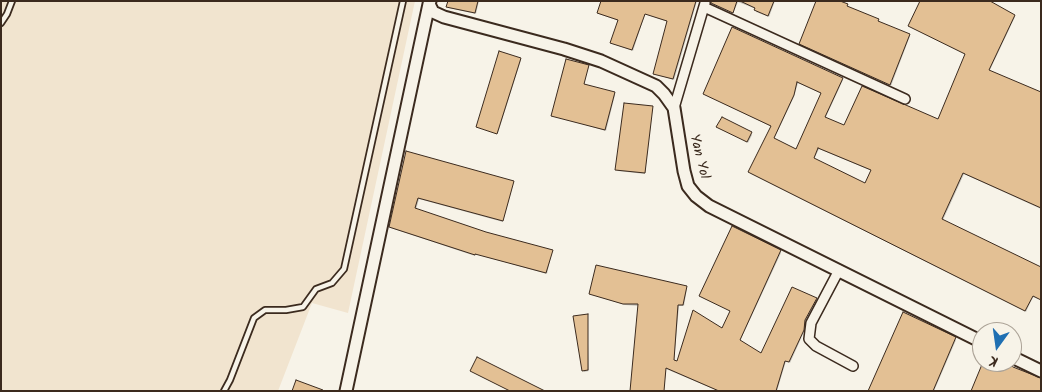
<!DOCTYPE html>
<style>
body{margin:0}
#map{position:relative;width:1042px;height:392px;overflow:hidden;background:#f7f3e8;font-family:Kalam,sans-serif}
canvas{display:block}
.frame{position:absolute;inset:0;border:2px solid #3b2a1e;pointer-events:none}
.north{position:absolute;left:972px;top:322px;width:50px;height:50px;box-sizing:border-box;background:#f7f3e8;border:1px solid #aca397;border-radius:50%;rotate:194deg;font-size:14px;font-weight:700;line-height:20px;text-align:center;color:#3b2a1e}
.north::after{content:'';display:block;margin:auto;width:18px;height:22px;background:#1f6fb2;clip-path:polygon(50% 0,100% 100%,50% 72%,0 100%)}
</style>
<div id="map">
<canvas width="1042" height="392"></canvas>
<div class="frame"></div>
<div class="north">K</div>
</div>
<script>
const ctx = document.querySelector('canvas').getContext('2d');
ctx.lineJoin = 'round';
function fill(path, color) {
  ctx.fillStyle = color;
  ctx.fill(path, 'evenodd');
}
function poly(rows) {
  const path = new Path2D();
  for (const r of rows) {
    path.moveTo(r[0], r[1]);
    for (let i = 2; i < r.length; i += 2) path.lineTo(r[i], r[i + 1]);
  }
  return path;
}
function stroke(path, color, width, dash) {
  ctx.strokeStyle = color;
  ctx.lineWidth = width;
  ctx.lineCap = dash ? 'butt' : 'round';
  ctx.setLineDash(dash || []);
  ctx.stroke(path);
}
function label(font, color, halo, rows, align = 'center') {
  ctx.font = font + ' Kalam,sans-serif';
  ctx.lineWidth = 5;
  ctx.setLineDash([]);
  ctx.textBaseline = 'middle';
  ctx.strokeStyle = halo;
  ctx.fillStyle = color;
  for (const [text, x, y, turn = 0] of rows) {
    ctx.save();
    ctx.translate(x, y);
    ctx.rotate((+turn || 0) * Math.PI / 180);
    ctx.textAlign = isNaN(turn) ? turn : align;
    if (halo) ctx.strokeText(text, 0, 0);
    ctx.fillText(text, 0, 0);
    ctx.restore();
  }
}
const built = poly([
 [1,1,415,1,348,313,312,303,278,391,1,391]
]);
const shadow = poly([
 [449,1,479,1,476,14,449,8],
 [602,1,697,1,674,80,655,74,668,22,645,14,633,51,613,44,612,43,619,21,599,14],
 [713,1,775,1,769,17,756,12,756,9,738,2,733,14,713,5],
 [1015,16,1015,17,989,72,1041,94,1041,209,964,174,943,220,1041,269,1041,300,1033,297,1026,312,751,174,750,172,772,127,704,94,733,28,842,79,843,80,825,119,845,127,939,120,966,55,909,26],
 [798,83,822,94,797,150,774,139,794,97],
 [819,149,872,171,865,184,814,159],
 [878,20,878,23,910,36,891,86,800,44],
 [520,59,521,60,498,133,477,126],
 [588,66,584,85,615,95,606,131,552,115],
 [652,108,645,174,618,171,617,169],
 [718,127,751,133,752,135,748,143],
 [406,153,513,182,503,222,419,199,416,210,486,233,552,251,547,274,476,254,475,256,391,228],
 [780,251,781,253,740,341,761,355,816,299,817,301,806,322,804,332,790,363,786,361,777,391,718,391,666,369,664,391,631,391,639,306,625,305,590,294,687,288,684,306,679,306,674,362,678,363,722,330,731,311,701,296],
 [587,315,589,371,584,372,583,370],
 [955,338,956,340,934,391,869,391]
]);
const building = poly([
 [448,1,478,1,475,13,446,7,448,1],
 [601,1,696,1,673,79,653,74,667,21,645,14,632,50,610,43,618,20,597,13,601,1],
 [711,1,737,1,733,13,711,3,711,1],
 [740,1,774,1,768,16,754,10,755,8,740,1],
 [816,1,840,1,848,4,847,6,879,19,878,21,910,34,890,85,799,44,816,1],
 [920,1,990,1,1015,15,989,70,1041,92,1041,208,963,173,942,219,1041,267,1041,300,1033,296,1025,311,748,172,771,126,703,94,732,27,843,78,825,117,844,125,862,86,938,119,965,54,908,26,920,1],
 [797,82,821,93,796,149,774,138,794,95,797,82],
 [818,148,871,170,865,183,814,158,818,148],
 [499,51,521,58,497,134,476,127,499,51],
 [566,59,589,65,584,84,615,92,605,130,551,116,566,59],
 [624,103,653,106,645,173,615,170,624,103],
 [722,117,752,132,747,142,716,127,722,117],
 [406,151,514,181,503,221,418,198,415,208,486,232,553,250,546,273,475,254,475,255,389,227,406,151],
 [732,226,781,250,740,340,761,353,792,287,817,298,805,320,804,330,789,362,785,361,776,391,719,391,666,368,664,391,630,391,638,304,623,304,589,294,596,265,687,286,683,305,678,305,674,360,677,361,693,310,722,328,730,311,699,296,732,226],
 [903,312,956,337,933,391,868,391,903,312],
 [588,314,588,370,582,371,573,316,588,314],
 [477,357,545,391,510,391,470,371,477,357],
 [983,362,1007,362,1013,367,1041,378,1041,391,971,391,983,362],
 [296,380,323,390,323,391,292,391,296,380]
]);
const service = poly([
 [1,23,7,14,12,1],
 [224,391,230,380,254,318,265,310,286,310,303,307,316,289,332,283,344,269,403,1]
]);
const minor = poly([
 [704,7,905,99],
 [674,108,705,3],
 [839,270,811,323,809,339,816,346,853,366]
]);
const tertiary = poly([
 [430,1,429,4,433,12,444,17,564,49,601,61,656,86,664,94,674,108,684,171,688,186,696,196,709,206,982,342],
 [1012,357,1041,371],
 [346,391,429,4]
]);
const streetNames = [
 ["Yan Yol",698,157,76]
];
fill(built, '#f1e4cf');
fill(shadow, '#0003');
fill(building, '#e3c094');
stroke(building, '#3b2a1e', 1);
stroke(service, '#3b2a1e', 8);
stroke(minor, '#3b2a1e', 12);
stroke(tertiary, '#3b2a1e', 15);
stroke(service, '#f7f3e8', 4.5);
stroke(minor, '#f7f3e8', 9);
stroke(tertiary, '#f7f3e8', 11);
label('14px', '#3b2a1e', '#f7f3e8', streetNames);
</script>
